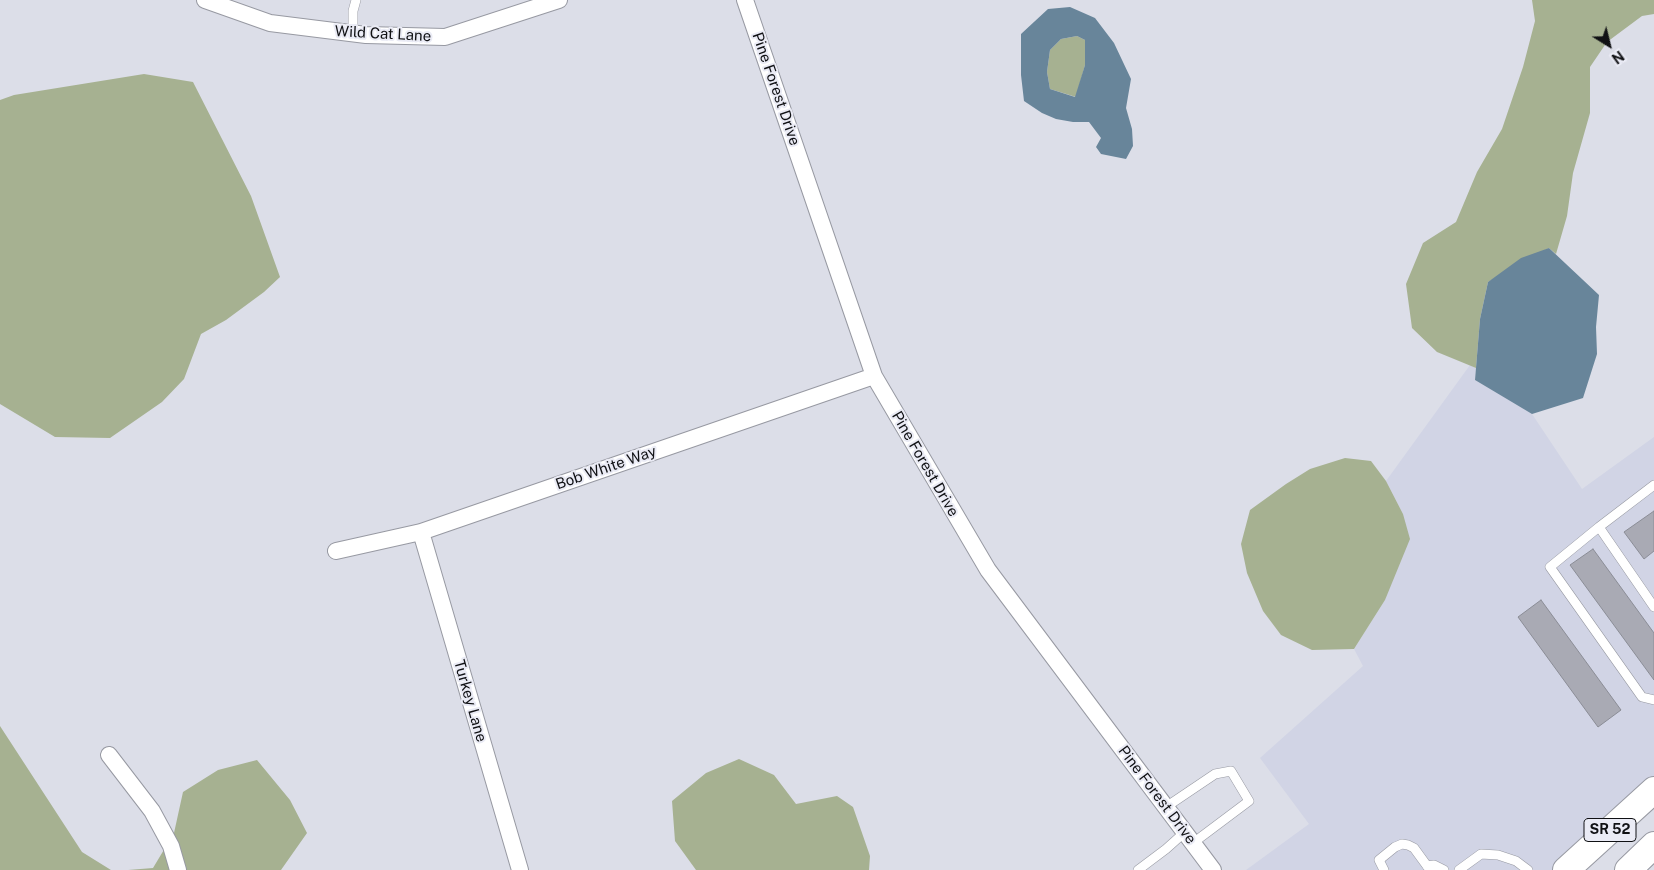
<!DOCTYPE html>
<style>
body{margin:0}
#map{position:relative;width:1654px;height:870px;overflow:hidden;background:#dcdee8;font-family:"Public Sans",sans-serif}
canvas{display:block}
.north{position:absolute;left:1584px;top:20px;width:50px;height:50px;-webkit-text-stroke:4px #eaebf5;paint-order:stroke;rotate:144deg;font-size:14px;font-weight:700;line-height:20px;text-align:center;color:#101114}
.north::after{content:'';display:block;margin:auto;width:18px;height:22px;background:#101114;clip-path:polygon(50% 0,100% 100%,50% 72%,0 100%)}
</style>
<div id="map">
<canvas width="1654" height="870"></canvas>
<div class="north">N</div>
</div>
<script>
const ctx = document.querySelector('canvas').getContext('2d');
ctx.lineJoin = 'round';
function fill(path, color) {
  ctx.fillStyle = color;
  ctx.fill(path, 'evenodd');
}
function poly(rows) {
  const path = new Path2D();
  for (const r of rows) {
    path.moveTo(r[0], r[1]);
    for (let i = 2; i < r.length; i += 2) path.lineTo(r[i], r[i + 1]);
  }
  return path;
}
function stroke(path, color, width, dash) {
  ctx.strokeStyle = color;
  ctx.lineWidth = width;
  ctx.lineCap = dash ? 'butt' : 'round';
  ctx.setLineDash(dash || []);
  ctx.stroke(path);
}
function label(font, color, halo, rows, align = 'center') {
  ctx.font = font + ' "Public Sans",sans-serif';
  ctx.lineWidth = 4;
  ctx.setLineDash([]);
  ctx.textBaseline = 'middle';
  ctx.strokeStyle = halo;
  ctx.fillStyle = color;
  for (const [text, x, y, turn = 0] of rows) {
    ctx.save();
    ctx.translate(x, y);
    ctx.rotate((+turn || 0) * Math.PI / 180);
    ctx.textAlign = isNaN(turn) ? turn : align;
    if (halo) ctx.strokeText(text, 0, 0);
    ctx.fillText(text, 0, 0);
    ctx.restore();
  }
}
const built = poly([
 [1470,365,1476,368,1475,380,1532,414,1582,489,1654,437,1654,779,1553,870,1246,870,1309,824,1260,758,1363,666,1354,649,1385,600,1403,514,1386,481]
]);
const green = poly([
 [1532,0,1654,0,1654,14,1642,16,1607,42,1590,67,1590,113,1573,173,1567,216,1556,254,1549,248,1488,282,1480,319,1476,368,1437,352,1412,328,1406,284,1423,243,1456,222,1477,172,1502,129,1523,67,1535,21],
 [1077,36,1085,40,1085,65,1076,97,1050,89,1047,72,1050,50,1061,39],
 [144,74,193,82,251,196,280,277,264,292,226,320,201,334,184,379,162,402,110,438,55,437,0,404,0,100,14,95],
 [1345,458,1371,461,1386,481,1403,514,1410,539,1385,600,1354,649,1312,650,1281,635,1263,611,1247,573,1241,544,1250,510,1286,484,1310,469],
 [0,726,82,852,111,870,0,870],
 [739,759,774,775,796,804,837,796,853,807,870,856,869,870,696,870,675,841,672,801,706,773],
 [257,760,290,800,307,833,281,870,128,870,153,868,174,833,183,792,218,770]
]);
const water = poly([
 [1070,7,1095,18,1114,43,1131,79,1126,108,1132,129,1133,146,1126,159,1101,154,1096,147,1101,138,1089,122,1073,122,1056,119,1042,113,1024,101,1021,75,1021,34,1048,9],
 [1077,36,1085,40,1085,65,1075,97,1050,89,1047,72,1050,50,1061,39],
 [1549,248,1599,295,1596,327,1597,354,1583,398,1532,414,1475,380,1480,319,1488,282,1521,258]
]);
const building = poly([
 [1654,511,1654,551,1644,559,1624,532,1654,511],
 [1593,549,1654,633,1654,680,1570,565,1593,549],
 [1541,600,1621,710,1598,727,1518,617,1541,600]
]);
const lane = poly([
 [353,34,353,11,356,0],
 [1654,485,1599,527,1654,607],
 [1599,527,1550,567,1642,697,1654,700],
 [1166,807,1215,774,1231,771,1249,801,1193,843],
 [1427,866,1434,865,1444,870],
 [1138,870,1166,849,1185,832],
 [1384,870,1379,860,1395,847,1402,844,1408,845,1414,848,1430,870],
 [1459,870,1481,854,1498,855,1516,861,1528,870]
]);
const street = poly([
 [205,0,270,23,366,35,445,37,559,0],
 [745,0,874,376,988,570,1213,870],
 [421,532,520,870],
 [336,551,421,532,874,376],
 [109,755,152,811,171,846,178,870]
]);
const primary = poly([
 [1566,870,1654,790],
 [1628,870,1654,845]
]);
const shields = [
 [1610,830,52]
];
const shieldNames = [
 ["SR 52",1610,830]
];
const streetNames = [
 ["Wild Cat Lane",383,34,3],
 ["Pine Forest Drive",776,89,71],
 ["Pine Forest Drive",925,464,60],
 ["Bob White Way",606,468,-19],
 ["Turkey Lane",470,701,74],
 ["Pine Forest Drive",1157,795,53]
];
fill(built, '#d1d4e5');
fill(green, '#a6b191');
fill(water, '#68859a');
fill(building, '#a9aab4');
stroke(building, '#8b8d96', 1);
stroke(lane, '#9799a2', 10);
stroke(street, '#9799a2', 18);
stroke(primary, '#9799a2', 28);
stroke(lane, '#fff', 9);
stroke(street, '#fff', 16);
stroke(primary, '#fff', 26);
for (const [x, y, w] of shields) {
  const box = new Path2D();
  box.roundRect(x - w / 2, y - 11.5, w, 23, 4);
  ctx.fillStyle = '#eaebf5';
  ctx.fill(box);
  stroke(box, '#101114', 1);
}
label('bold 14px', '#101114', null, shieldNames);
label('15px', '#101114', '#eaebf5', streetNames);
</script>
